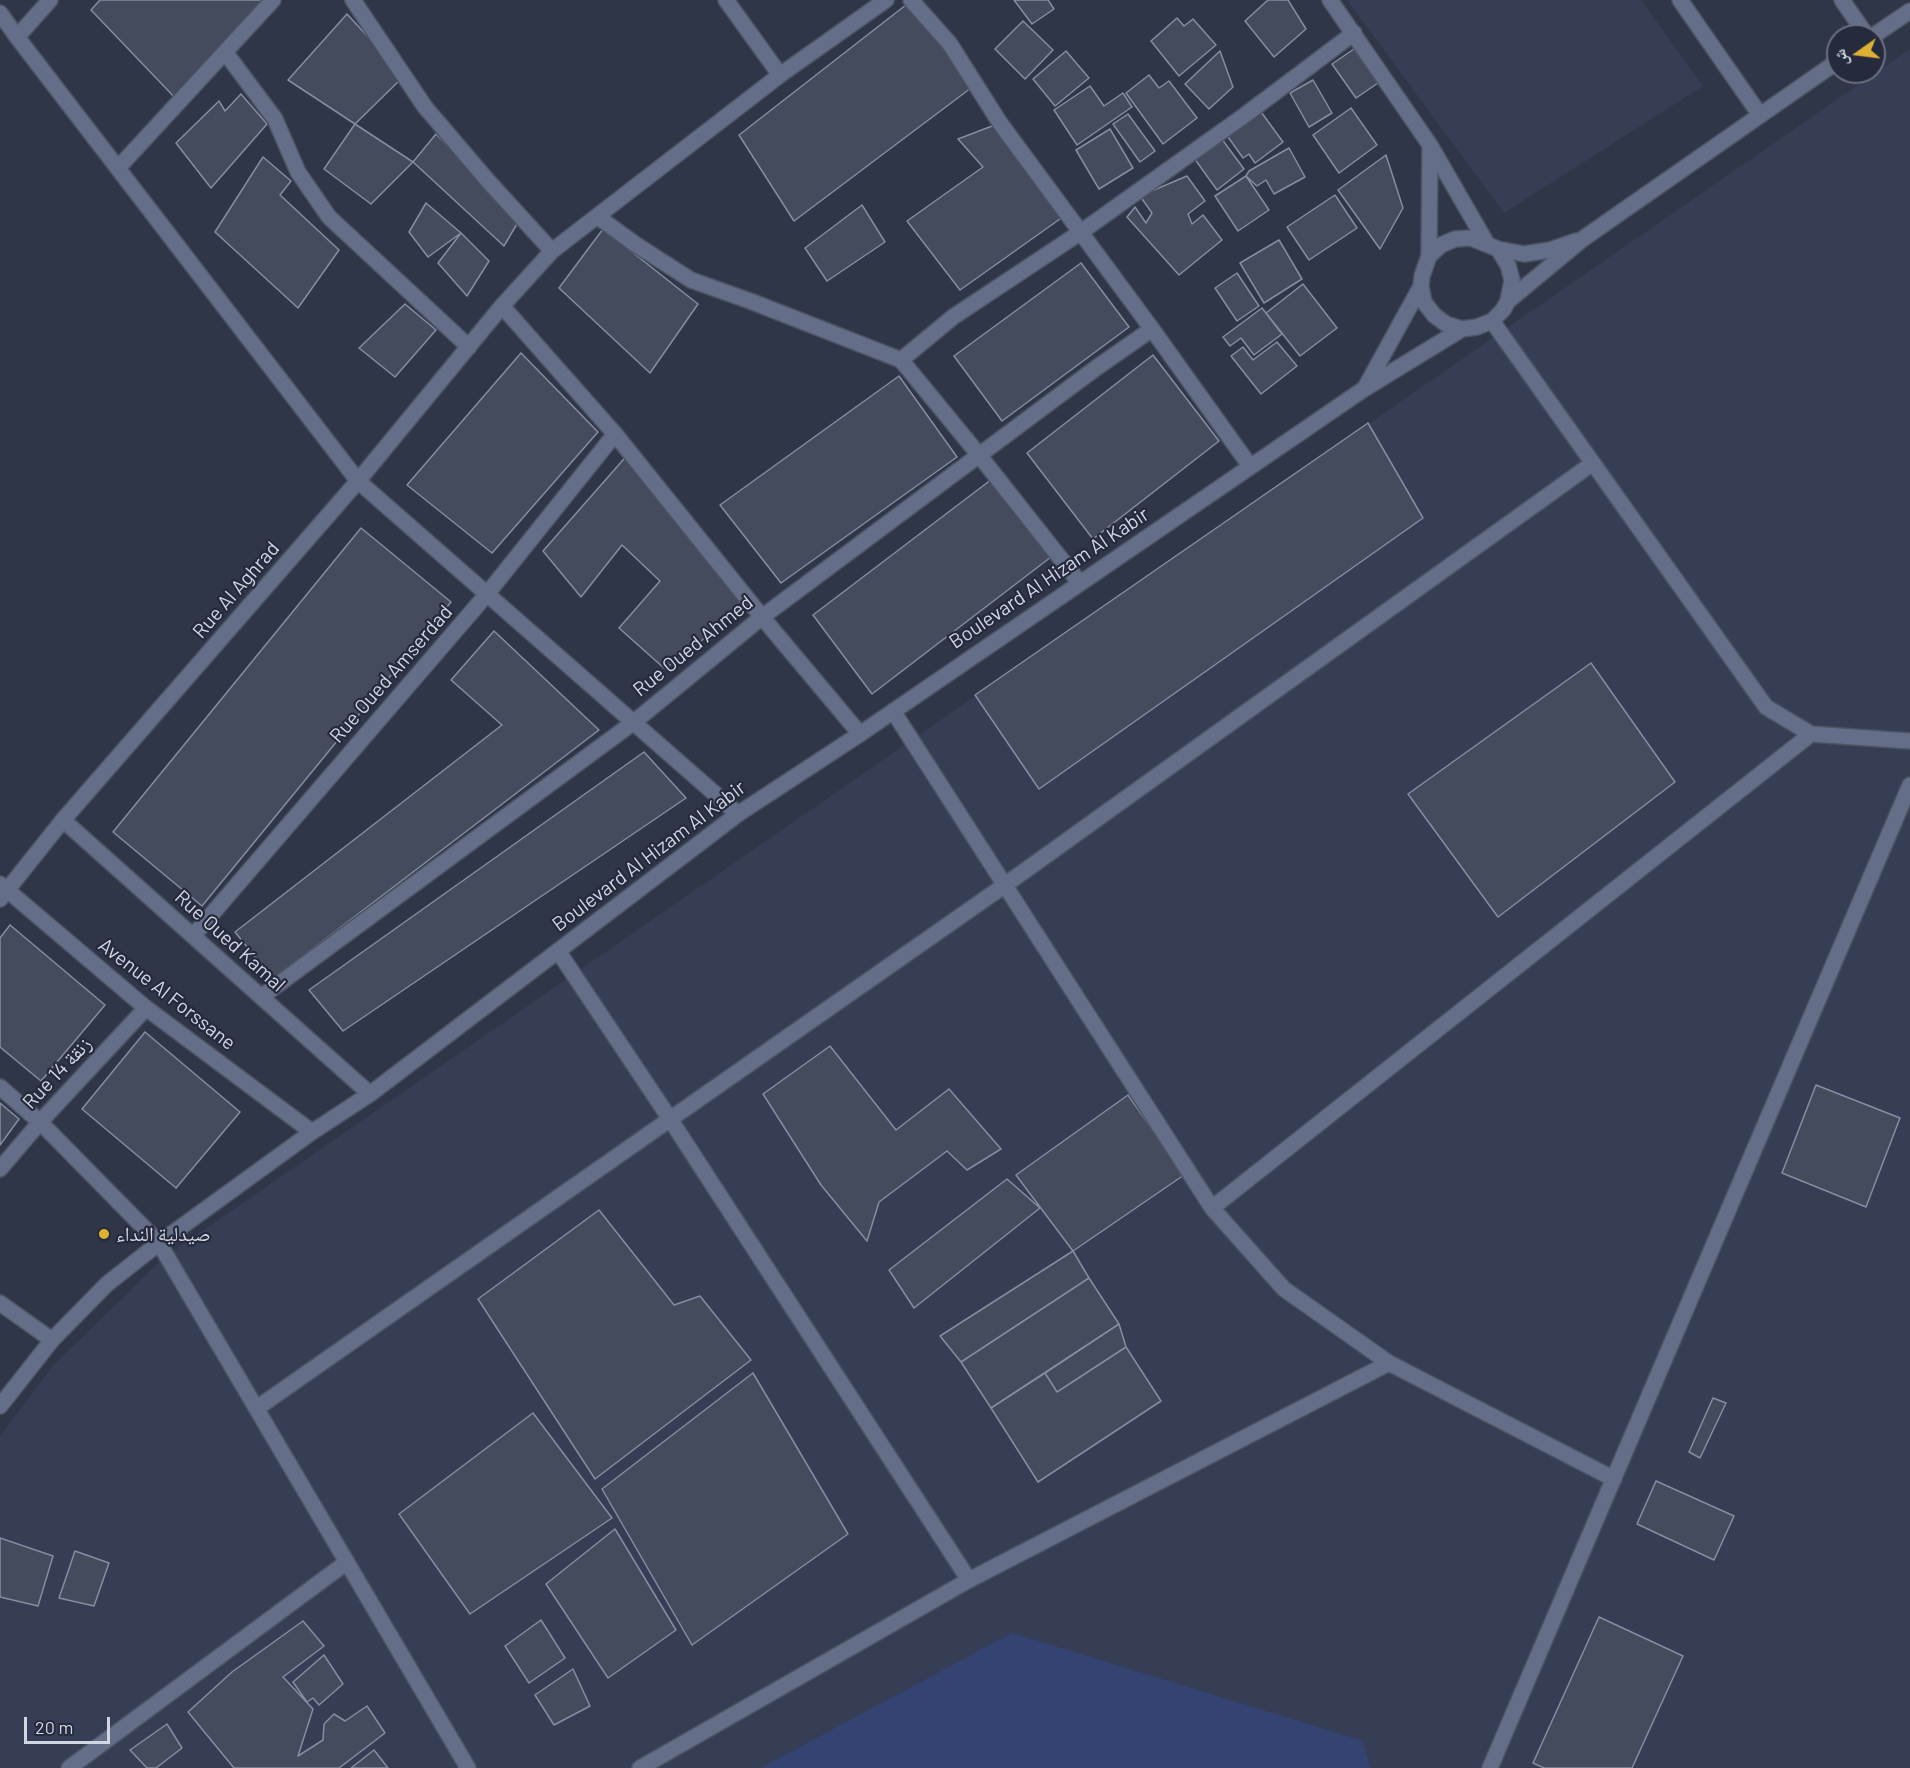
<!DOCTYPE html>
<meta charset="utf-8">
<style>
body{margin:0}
#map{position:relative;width:1910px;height:1768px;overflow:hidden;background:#2f3647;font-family:Barlow,"Noto Naskh Arabic",sans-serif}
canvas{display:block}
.north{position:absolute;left:1826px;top:24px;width:60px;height:60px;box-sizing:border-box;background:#252b3d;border:2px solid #6a6f7f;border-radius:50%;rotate:256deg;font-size:16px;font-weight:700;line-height:24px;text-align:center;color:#d2d6e2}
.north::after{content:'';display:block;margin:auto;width:21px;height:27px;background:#ddb233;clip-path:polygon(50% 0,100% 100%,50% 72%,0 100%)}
.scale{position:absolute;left:24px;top:1717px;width:86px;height:27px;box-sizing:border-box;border:3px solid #d2d6e2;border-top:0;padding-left:8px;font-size:18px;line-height:21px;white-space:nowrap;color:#d2d6e2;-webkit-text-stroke:4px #252b3d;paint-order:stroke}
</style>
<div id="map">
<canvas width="1910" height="1768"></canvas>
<div class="north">ش</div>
<div class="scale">20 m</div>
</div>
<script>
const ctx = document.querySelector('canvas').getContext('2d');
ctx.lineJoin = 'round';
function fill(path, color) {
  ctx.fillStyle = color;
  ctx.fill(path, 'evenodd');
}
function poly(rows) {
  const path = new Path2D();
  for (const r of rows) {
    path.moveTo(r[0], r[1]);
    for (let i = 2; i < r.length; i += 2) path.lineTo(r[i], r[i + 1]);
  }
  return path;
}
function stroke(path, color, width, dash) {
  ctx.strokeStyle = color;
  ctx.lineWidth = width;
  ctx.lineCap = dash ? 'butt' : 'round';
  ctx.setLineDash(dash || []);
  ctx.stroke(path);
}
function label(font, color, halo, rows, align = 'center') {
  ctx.font = font + ' Barlow,"Noto Naskh Arabic",sans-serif';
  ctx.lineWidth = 4.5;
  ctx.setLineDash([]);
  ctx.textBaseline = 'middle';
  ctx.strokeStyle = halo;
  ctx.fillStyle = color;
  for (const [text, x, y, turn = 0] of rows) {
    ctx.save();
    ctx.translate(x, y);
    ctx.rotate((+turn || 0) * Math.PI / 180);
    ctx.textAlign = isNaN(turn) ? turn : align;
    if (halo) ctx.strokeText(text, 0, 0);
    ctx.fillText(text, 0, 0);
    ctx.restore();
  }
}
const built = poly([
 [1347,0,1641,0,1703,86,1504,213],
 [1910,49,1910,1768,0,1768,0,1436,52,1367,162,1259]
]);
const green = poly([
 [1012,1633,1363,1741,1370,1768,761,1768]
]);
const building = poly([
 [100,0,273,0,179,102,91,10,100,0],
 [1014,0,1048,0,1054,9,1032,24,1014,0],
 [1268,0,1288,0,1306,29,1274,57,1245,21,1268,0],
 [911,1,971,88,794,221,739,135,911,1],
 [347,14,404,76,355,124,288,80,347,14],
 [1177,18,1184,26,1193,19,1216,45,1179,76,1151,41,1177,18],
 [1023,21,1053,50,1025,79,995,49,1023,21],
 [1354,49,1378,83,1356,98,1332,64,1354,49],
 [1066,51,1089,78,1055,106,1033,79,1066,51],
 [1220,51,1233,87,1209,109,1185,84,1220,51],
 [1149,75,1159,88,1169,81,1197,118,1163,144,1126,93,1149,75],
 [1313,80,1332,113,1309,127,1290,93,1313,80],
 [1090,86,1104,106,1123,93,1132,107,1077,145,1054,110,1090,86],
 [241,94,267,124,211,188,176,143,219,101,225,111,241,94],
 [1256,105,1283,142,1255,163,1249,154,1243,158,1223,130,1256,105],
 [1351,108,1377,145,1339,173,1313,135,1351,108],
 [1128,114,1155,151,1140,162,1113,124,1128,114],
 [1000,123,1067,214,960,290,907,221,983,167,958,139,1000,123],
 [355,124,413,162,371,204,324,169,355,124],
 [1110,129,1133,168,1099,189,1076,150,1110,129],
 [436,134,521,217,504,246,413,162,436,134],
 [1221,138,1244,169,1217,190,1194,158,1221,138],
 [1289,148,1305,177,1274,194,1266,180,1257,186,1246,176,1249,171,1289,148],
 [1386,155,1403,208,1380,249,1338,190,1386,155],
 [263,157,291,181,280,195,339,250,298,308,215,232,263,157],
 [1187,176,1205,201,1188,214,1192,224,1203,215,1222,240,1179,275,1127,217,1135,207,1146,223,1152,213,1140,196,1187,176],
 [1246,176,1269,210,1238,231,1215,196,1246,176],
 [1335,195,1357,228,1309,260,1287,227,1335,195],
 [426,203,461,233,428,257,409,232,426,203],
 [862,205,885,242,827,281,805,248,862,205],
 [603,229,698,304,650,373,559,288,603,229],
 [461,233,489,261,467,296,438,263,461,233],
 [1279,240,1302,279,1264,303,1240,263,1279,240],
 [1081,263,1129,327,1002,421,954,356,1081,263],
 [1237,273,1259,306,1237,321,1215,288,1237,273],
 [1303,284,1337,328,1300,356,1266,313,1303,284],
 [405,304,436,330,395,377,359,348,405,304],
 [1262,308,1282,334,1254,355,1241,338,1230,346,1223,337,1262,308],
 [1277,342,1297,366,1261,394,1231,356,1243,347,1253,360,1277,342],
 [521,353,598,432,492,553,407,485,521,353],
 [1153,355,1219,441,1093,539,1027,453,1153,355],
 [899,376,957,457,781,583,720,505,899,376],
 [1368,423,1423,518,1039,789,975,695,1368,423],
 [630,452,747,605,665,669,619,628,660,581,622,545,581,597,543,551,630,452],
 [992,479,1051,557,872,694,813,615,992,479],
 [361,528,451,602,202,906,113,832,361,528],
 [494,631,599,730,273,979,235,932,502,725,451,680,494,631],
 [1591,663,1675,782,1498,917,1408,794,1591,663],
 [644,752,686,798,343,1031,309,990,644,752],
 [10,925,105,1005,41,1081,0,1047,0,938,10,925],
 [145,1032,240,1112,176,1188,82,1109,145,1032],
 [830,1046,896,1130,949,1089,1001,1149,967,1170,947,1151,879,1202,867,1241,821,1185,763,1094,830,1046],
 [1816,1085,1900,1118,1866,1207,1782,1173,1816,1085],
 [1128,1095,1184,1175,1073,1251,1016,1175,1128,1095],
 [0,1103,19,1119,0,1145,0,1103],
 [1007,1179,1040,1208,914,1308,889,1270,1007,1179],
 [599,1210,674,1305,700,1296,751,1360,595,1479,478,1299,599,1210],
 [1073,1251,1089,1278,961,1362,940,1336,1073,1251],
 [1089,1278,1119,1324,991,1408,961,1362,1089,1278],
 [1119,1324,1126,1347,1057,1392,1045,1373,1119,1324],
 [1126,1347,1161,1401,1038,1482,991,1408,1045,1373,1057,1392,1126,1347],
 [753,1373,848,1534,692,1645,602,1489,753,1373],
 [1713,1398,1726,1403,1700,1458,1689,1452,1713,1398],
 [533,1413,612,1518,470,1614,399,1514,533,1413],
 [1656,1481,1734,1516,1714,1560,1637,1524,1656,1481],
 [615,1529,676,1630,608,1678,546,1584,615,1529],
 [0,1538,53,1556,38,1606,0,1597,0,1538],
 [75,1551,109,1563,94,1606,59,1598,75,1551],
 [1599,1617,1683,1656,1632,1768,1544,1768,1533,1763,1599,1617],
 [541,1620,565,1658,529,1683,505,1646,541,1620],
 [303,1621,324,1646,283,1677,313,1709,298,1756,323,1740,324,1724,334,1714,345,1721,367,1706,385,1733,339,1768,234,1768,188,1712,232,1672,303,1621],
 [324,1655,343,1684,319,1705,313,1698,307,1702,293,1682,324,1655],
 [573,1669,590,1706,554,1725,535,1695,573,1669],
 [167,1724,182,1748,156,1768,147,1768,130,1750,167,1724],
 [374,1750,388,1768,351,1768,374,1750]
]);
const minor = poly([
 [353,0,425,107,489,182,552,251],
 [726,0,780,75],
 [911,0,950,44,1000,123,1152,329,1250,466],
 [1330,0,1430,145,1486,242],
 [1680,0,1760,115],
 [1842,0,1867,36],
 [0,13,17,37,358,481,738,814],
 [1873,36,1910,11],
 [17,37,50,0],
 [225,52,275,119,298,172,329,217,469,347],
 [118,168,273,0],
 [598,217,635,244,691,280,750,301,901,360,979,455,1080,583],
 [1471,238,1498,249,1508,265,1512,280,1508,301,1503,310,1492,321,1477,327,1462,329,1446,324,1434,315,1424,302,1421,286,1422,276,1429,256,1441,245,1455,239,1471,238],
 [1498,249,1524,254,1550,250,1576,241],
 [1429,256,1430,145],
 [1508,301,1584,238,1838,61],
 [502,306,615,434,762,617,860,734],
 [1492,321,1766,707,1811,734,1910,741],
 [901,360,953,317,1081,232,1245,115,1354,33],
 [1366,386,1421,286],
 [893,711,1212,1208,1284,1289,1389,1363,1614,1479],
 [63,820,370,1094],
 [0,884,146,1008,312,1132],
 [0,899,63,820,358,481,502,306,552,251,780,75,886,0],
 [193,936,487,594,615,434],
 [558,951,670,1119,969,1580],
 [261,997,634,722,762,617,1096,368,1152,329],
 [0,1087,40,1122,159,1243,468,1768],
 [0,1169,40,1122,146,1008],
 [1212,1208,1811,734],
 [0,1303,52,1340],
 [0,1406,52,1340,107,1284,159,1243,312,1132,370,1094,738,814,860,734,1364,389,1462,329],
 [257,1408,1005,885,1593,463],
 [69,1768,347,1562],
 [640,1768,969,1580,1389,1363],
 [1490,1768,1910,785]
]);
const markers = [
 [104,1234,6,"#ddb233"]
];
const streetNames = [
 ["Boulevard Al Hizam Al Kabir",1049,578,-34],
 ["Rue Al Aghrad",236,590,-49],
 ["Rue Oued Ahmed",693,646,-39],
 ["Rue Oued Amserdad",391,674,-49],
 ["Boulevard Al Hizam Al Kabir",649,856,-37],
 ["Rue Oued Kamal",230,941,42],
 ["Avenue Al Forssane",167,994,38],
 ["Rue 14 زنقة",57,1073,-47]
];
const poiNames = [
 ["صيدلية النداء",116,1234]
];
fill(built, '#363e56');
fill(green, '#344372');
fill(building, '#444b5d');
stroke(building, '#858da3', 1.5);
stroke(minor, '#4c5363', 18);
stroke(minor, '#646e88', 15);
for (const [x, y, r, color] of markers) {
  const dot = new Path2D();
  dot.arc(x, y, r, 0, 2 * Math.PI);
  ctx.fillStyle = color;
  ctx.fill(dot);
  stroke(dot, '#252b3d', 2);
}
label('20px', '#d2d6e2', '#252b3d', streetNames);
label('20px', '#d2d6e2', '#252b3d', poiNames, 'left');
</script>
